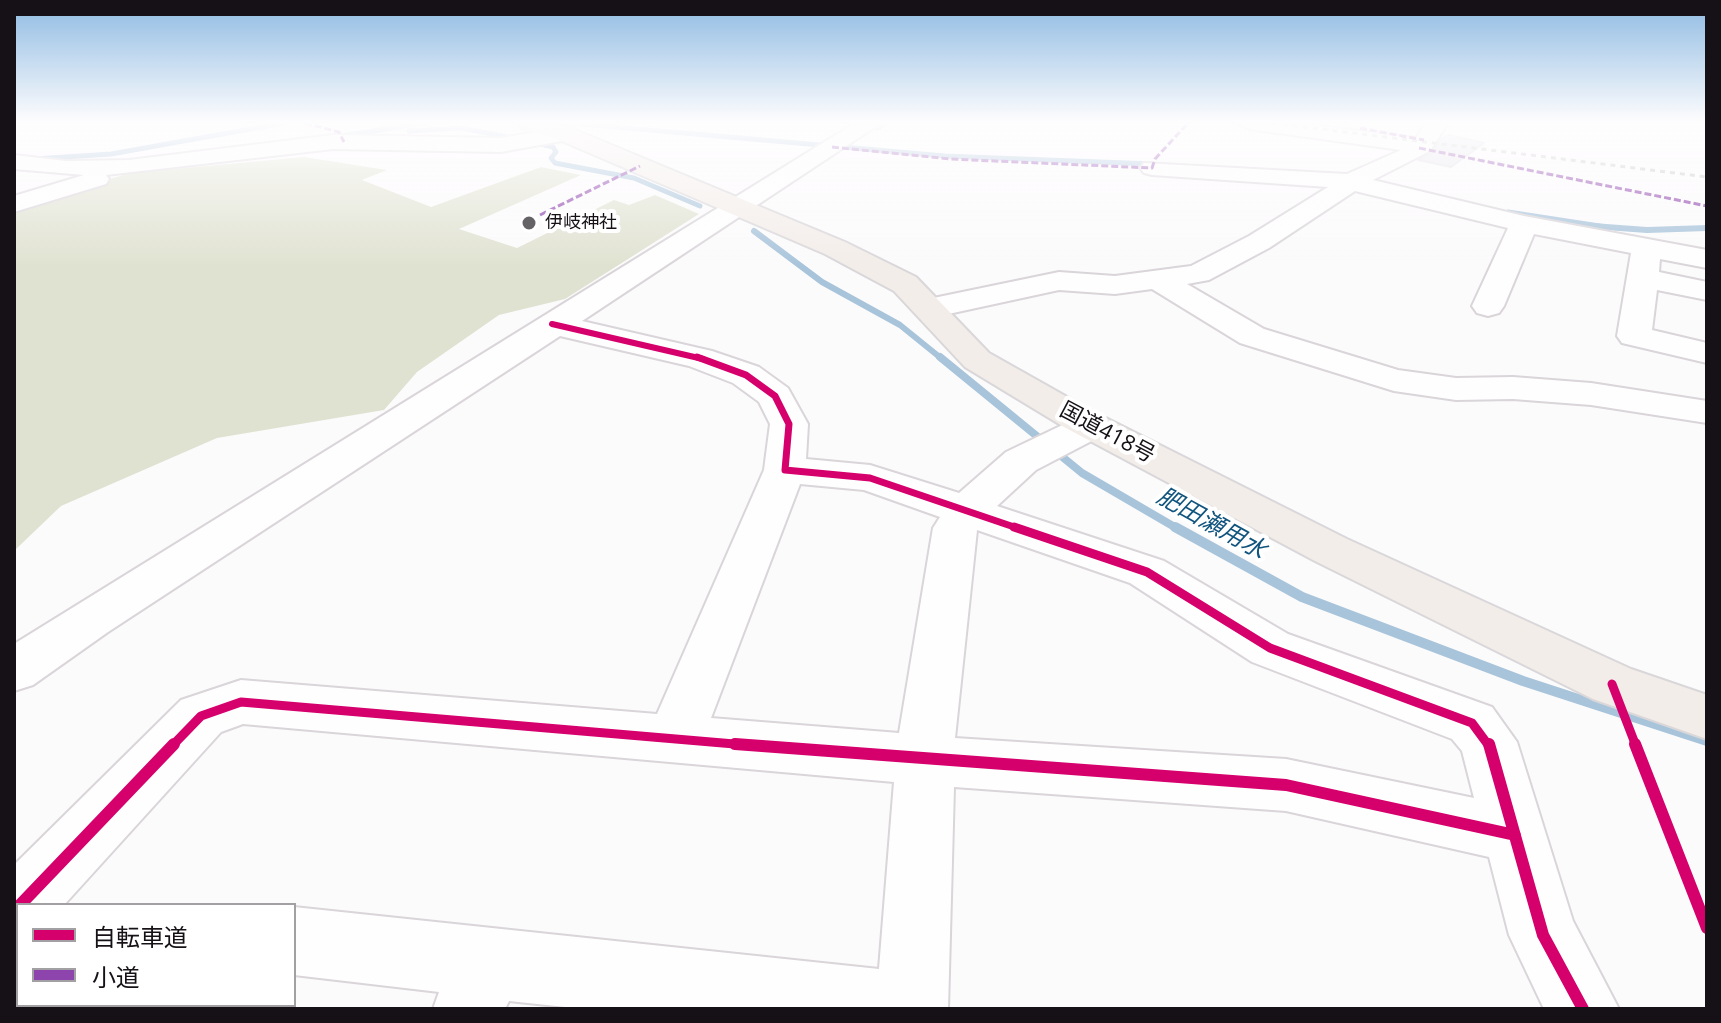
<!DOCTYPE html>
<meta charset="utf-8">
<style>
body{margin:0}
#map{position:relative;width:1721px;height:1023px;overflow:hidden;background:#fcfbfc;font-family:"Open Sans","Noto Sans JP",sans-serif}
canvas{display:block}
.frame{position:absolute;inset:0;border:16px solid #161116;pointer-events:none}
.legend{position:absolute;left:16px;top:903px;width:280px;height:104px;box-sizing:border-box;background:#fff;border:2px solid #a2a0a2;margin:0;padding:10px 14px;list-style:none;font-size:24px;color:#161116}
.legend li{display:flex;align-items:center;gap:16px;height:40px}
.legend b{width:40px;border:2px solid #a2a0a2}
</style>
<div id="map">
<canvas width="1721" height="1023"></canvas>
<div class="frame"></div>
<ul class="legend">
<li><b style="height:10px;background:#d6006c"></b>自転車道</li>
<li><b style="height:10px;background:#8e44ad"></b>小道</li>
</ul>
</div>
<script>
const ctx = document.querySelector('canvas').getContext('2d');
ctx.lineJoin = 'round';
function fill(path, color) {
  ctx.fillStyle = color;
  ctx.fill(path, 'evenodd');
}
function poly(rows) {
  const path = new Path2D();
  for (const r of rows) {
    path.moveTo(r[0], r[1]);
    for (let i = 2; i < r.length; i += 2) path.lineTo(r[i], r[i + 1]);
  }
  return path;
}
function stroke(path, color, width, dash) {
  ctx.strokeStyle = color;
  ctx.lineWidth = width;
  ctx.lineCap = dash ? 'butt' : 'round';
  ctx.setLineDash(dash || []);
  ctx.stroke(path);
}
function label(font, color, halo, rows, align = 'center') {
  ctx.font = font + ' "Open Sans","Noto Sans JP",sans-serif';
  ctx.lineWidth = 8;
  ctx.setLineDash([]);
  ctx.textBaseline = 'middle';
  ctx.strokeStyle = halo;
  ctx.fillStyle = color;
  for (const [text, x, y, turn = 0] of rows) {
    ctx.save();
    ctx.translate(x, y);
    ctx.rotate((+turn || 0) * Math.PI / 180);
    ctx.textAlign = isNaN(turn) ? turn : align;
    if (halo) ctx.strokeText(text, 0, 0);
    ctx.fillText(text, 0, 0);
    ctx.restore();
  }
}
const green = poly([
 [304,157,387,170,362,180,431,207,541,167,581,175,459,229,517,248,614,200,629,205,655,195,699,214,565,299,499,315,417,372,384,410,217,438,61,506,14,551,14,207,130,173]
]);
const streamFar3 = poly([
 [570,123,945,156,1153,164],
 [862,126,878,128,886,123],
 [409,131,462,128,517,139],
 [334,137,425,123],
 [532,142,553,147,556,152,551,158,555,163,634,178,700,206],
 [34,159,111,154,284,123],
 [1508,212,1606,227]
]);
const streamFar2 = poly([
 [1579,225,1647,230,1707,228],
 [754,231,822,282,900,325,942,359]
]);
const streamFar1 = poly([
 [940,357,1082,473,1178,529]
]);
const stream = poly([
 [1175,527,1302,597,1523,681,1707,741]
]);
const building = poly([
 [1449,135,1484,143,1451,167,1418,160,1431,154,1441,139,1449,135]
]);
const minor = poly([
 [855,123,881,123,582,321,712,351,759,367,788,388,808,424,806,459,870,465,959,493,1006,452,1077,418,1091,414,1105,418,1111,426,1105,434,1036,470,997,506,1164,561,1288,634,1492,707,1517,742,1573,921,1619,1009,1544,1009,1509,935,1489,857,1286,811,954,787,948,1009,584,1009,509,1001,505,1009,433,1009,439,992,294,975,294,907,879,969,894,782,243,724,221,732,64,905,18,905,18,936,14,935,14,865,181,700,241,680,657,714,764,470,770,424,759,402,733,383,689,366,560,336,108,632,33,685,14,691,14,644,855,123],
 [800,484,864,490,940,517,933,528,899,733,711,718,800,484],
 [977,530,1130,583,1252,662,1452,739,1462,751,1474,798,1286,759,955,738,977,530],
 [1238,123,1296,123,1416,138,1426,123,1448,123,1430,151,1373,180,1524,216,1707,250,1707,268,1660,259,1659,272,1707,282,1707,300,1657,290,1652,330,1707,343,1707,363,1622,343,1617,336,1631,253,1534,234,1504,306,1499,313,1488,316,1477,313,1472,306,1508,228,1355,191,1269,248,1209,280,1187,284,1264,329,1398,370,1456,378,1513,377,1591,383,1707,401,1707,423,1591,405,1513,399,1456,400,1394,391,1240,343,1152,289,1115,294,1059,290,930,318,919,315,914,308,919,301,1059,272,1115,276,1191,266,1249,236,1328,187,1152,175,1144,173,1140,168,1144,163,1347,174,1401,150,1249,129,1238,123],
 [565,127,576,134,573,139,501,152,333,149,106,175,109,179,106,184,14,212,14,196,84,175,14,169,14,155,66,161,129,160,333,135,501,138,565,127]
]);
const highway = poly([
 [518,123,551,123,573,129,845,242,916,277,989,353,1092,411,1347,539,1631,669,1707,695,1707,739,1593,699,1315,561,1064,427,965,367,894,291,825,254,557,139,521,128,518,123]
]);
const rail = poly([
 [1273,123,1707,177]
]);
const quiet = poly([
 [305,123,339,132,344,142],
 [1360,128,1424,140],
 [832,147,950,159,1152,168,1155,159,1188,123],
 [1419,148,1707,206],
 [540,215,640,166]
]);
const cyclewayFar3 = poly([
 [552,324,703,359]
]);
const cyclewayFar2 = poly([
 [697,357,746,375,775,396,789,424,785,470,870,478,1020,529]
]);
const cyclewayFar1 = poly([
 [1014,527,1147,572,1270,648,1472,723,1489,746],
 [1612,684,1636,746],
 [172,746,201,716,241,702,758,746]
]);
const cycleway = poly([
 [735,744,1286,785,1515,835],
 [1489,744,1543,935,1583,1009],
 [1635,744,1707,928],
 [20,905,174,744]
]);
const markers = [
 [529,223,8,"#666366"]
];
const farPoinames = [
 ["伊岐神社",545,223]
];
const streetNames = [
 ["国道418号",1107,433,28]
];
const waterNames = [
 ["肥田瀬用水",1211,524,29]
];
fill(green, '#e0e2d1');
stroke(streamFar3, '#a8c4da', 5);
stroke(streamFar2, '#a8c4da', 6);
stroke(streamFar1, '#a8c4da', 8);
stroke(stream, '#a8c4da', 10);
fill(building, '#e4e2e8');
stroke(building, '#dedce0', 2);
stroke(minor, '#d9d5d9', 4);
stroke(highway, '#d9d7d9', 4);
fill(minor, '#fffeff');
fill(highway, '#f3ede9');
stroke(rail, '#c8c7c8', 3, [5, 5]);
stroke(quiet, '#8e44ad', 3, [7, 3]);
stroke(cyclewayFar3, '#d6006c', 6);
stroke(cyclewayFar2, '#d6006c', 7);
stroke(cyclewayFar1, '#d6006c', 9);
stroke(cycleway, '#d6006c', 12);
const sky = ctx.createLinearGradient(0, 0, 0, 266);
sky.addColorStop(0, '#8ebae2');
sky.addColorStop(0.46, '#fefdfe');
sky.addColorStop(1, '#fefdfe00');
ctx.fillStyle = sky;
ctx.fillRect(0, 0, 1721, 266);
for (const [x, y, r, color] of markers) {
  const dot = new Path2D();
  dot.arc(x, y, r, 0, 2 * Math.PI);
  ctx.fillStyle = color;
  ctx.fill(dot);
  stroke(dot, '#fff', 3);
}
label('18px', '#161116', '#fff', farPoinames, 'left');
label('22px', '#161116', '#fff', streetNames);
label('italic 24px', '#11557e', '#fff', waterNames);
</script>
